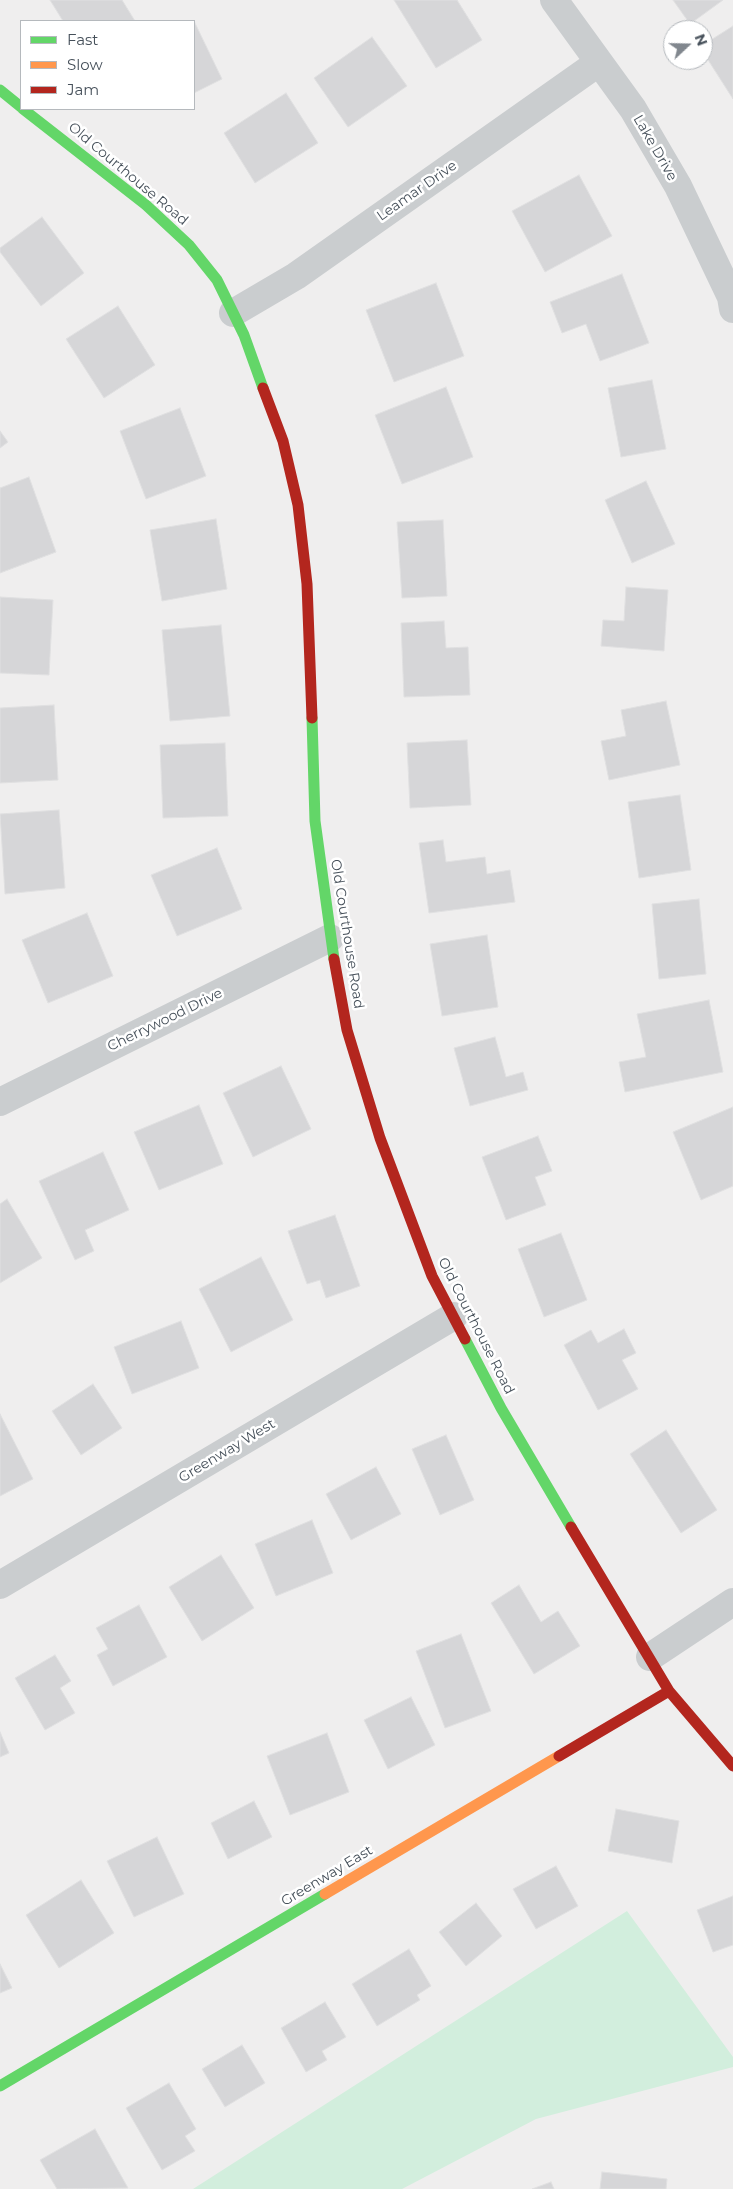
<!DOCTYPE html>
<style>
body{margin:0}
#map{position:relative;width:733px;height:2189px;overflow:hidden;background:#efeeee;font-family:Montserrat,sans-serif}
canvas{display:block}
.legend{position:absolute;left:20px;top:20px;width:175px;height:90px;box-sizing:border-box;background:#fff;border:1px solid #b5b9bd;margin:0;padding:6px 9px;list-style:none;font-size:15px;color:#46505a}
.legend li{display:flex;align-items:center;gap:10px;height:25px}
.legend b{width:25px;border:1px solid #b5b9bd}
.north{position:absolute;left:663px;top:20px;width:50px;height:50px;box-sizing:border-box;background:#fff;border:1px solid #b5b9bd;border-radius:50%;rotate:69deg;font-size:14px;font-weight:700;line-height:20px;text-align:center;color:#46505a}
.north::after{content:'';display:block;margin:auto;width:18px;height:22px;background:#81878e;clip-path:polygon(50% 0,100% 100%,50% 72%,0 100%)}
</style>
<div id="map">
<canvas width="733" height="2189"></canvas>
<ul class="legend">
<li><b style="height:6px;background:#63d668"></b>Fast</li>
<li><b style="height:6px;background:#ff974d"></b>Slow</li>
<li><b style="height:6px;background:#b3261e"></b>Jam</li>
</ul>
<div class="north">N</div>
</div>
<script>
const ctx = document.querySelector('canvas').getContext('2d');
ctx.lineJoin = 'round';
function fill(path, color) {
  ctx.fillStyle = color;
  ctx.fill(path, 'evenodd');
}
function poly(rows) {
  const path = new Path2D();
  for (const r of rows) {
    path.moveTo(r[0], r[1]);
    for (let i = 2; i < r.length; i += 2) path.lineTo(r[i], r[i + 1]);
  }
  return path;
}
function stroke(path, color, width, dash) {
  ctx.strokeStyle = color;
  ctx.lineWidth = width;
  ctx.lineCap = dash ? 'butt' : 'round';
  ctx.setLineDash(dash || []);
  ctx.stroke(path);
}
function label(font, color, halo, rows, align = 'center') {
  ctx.font = font + ' Montserrat,sans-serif';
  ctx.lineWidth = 5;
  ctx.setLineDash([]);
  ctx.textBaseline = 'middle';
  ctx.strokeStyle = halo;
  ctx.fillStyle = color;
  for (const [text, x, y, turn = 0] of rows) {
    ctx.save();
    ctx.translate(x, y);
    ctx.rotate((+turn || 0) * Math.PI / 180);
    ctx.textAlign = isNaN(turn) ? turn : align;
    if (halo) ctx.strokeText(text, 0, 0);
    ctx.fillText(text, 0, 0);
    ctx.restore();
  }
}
const green = poly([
 [627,1911,733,2057,733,2067,536,2119,402,2189,193,2189]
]);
const building = poly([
 [50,0,122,0,135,21,63,21,50,0],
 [394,0,457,0,482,40,436,68,394,0],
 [673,0,723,0,690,24,673,0],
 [194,21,222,79,194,93,194,21],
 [733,26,733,99,703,52,703,45,733,26],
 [372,37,407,86,348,127,314,78,372,37],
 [286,93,318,143,255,183,224,133,286,93],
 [579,175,612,236,545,272,512,211,579,175],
 [42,217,84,273,41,306,0,252,0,248,42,217],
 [622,274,649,343,600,361,586,324,562,333,550,302,622,274],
 [436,283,464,356,394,382,366,310,436,283],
 [118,306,155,365,104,398,66,339,118,306],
 [652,380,666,449,621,457,608,388,652,380],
 [446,387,473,457,402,484,375,415,446,387],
 [180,408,206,476,146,499,120,431,180,408],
 [0,431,8,442,0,448,0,431],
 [29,477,56,552,0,573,0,488,29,477],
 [646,481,675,544,632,563,605,500,646,481],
 [216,519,227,589,162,601,150,530,216,519],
 [443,520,447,596,402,598,397,522,443,520],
 [626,587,668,590,664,651,601,646,603,620,624,621,626,587],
 [0,597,53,600,49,675,0,673,0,597],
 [444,621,446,648,468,647,470,695,404,697,401,623,444,621],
 [221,625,230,716,170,721,162,630,221,625],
 [666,701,680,765,609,780,601,741,626,736,621,710,666,701],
 [54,705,58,780,0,783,0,708,54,705],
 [467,740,471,805,410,808,407,743,467,740],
 [225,743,228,816,163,818,160,745,225,743],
 [680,795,691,870,639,878,628,802,680,795],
 [59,810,65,888,5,894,0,814,59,810],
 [443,840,446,862,485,857,487,874,510,870,515,902,429,913,419,843,443,840],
 [217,848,242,909,177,936,151,875,217,848],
 [699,899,706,974,659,979,652,904,699,899],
 [87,913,113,976,48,1003,22,940,87,913],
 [487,935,498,1007,442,1016,430,944,487,935],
 [709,1000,723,1072,625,1092,619,1062,646,1057,637,1014,709,1000],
 [495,1037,506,1077,523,1072,528,1090,470,1106,454,1048,495,1037],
 [281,1066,311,1129,253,1157,223,1093,281,1066],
 [199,1105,223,1164,159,1190,134,1132,199,1105],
 [733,1107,733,1186,701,1200,673,1132,733,1107],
 [538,1136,552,1171,535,1177,546,1205,506,1220,482,1157,538,1136],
 [103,1152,129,1210,85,1230,94,1251,75,1260,39,1181,103,1152],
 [7,1199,42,1258,0,1283,0,1204,7,1199],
 [335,1215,360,1286,326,1298,320,1280,307,1284,288,1231,335,1215],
 [561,1233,587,1300,544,1317,518,1249,561,1233],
 [261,1257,293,1320,231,1352,199,1289,261,1257],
 [181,1321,199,1368,132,1394,114,1347,181,1321],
 [624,1329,636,1353,622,1360,638,1389,598,1410,564,1345,591,1330,598,1343,624,1329],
 [93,1384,122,1428,81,1455,52,1411,93,1384],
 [0,1414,33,1479,0,1496,0,1414],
 [666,1430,717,1510,681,1533,630,1454,666,1430],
 [446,1435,474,1500,440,1515,412,1449,446,1435],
 [376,1467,401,1514,351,1540,326,1494,376,1467],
 [312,1520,333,1573,276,1596,255,1544,312,1520],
 [221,1555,254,1608,202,1641,169,1587,221,1555],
 [519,1585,541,1622,558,1611,580,1646,534,1674,491,1603,519,1585],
 [139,1605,167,1657,113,1686,97,1655,108,1649,96,1628,139,1605],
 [461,1634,491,1711,445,1728,416,1651,461,1634],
 [55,1655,71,1681,60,1688,75,1713,45,1730,15,1678,55,1655],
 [411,1697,435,1745,388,1769,364,1720,411,1697],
 [0,1732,9,1753,0,1757,0,1732],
 [327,1733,349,1792,290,1815,267,1756,327,1733],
 [254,1801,272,1837,228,1859,211,1823,254,1801],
 [616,1809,679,1821,672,1863,608,1851,616,1809],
 [157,1837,184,1894,134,1917,107,1861,157,1837],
 [556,1866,578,1906,536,1929,513,1889,556,1866],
 [81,1880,114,1933,59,1968,26,1915,81,1880],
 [733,1896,733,1945,713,1952,697,1910,733,1896],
 [476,1903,502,1936,466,1966,439,1932,476,1903],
 [409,1949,431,1986,417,1995,420,2000,377,2026,352,1984,409,1949],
 [0,1964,12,1988,0,1993,0,1964],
 [325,2002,346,2037,322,2051,327,2060,306,2072,281,2028,325,2002],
 [242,2045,265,2083,225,2107,202,2069,242,2045],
 [169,2083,196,2129,185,2136,195,2151,162,2170,126,2108,169,2083],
 [95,2129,128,2188,57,2189,40,2160,95,2129],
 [602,2172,667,2179,666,2189,600,2189,602,2172],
 [551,2182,554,2189,532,2189,551,2182]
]);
const street = poly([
 [554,0,633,109,678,186,731,297,733,309],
 [233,313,296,276,598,63],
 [0,1102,330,938],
 [0,1585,454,1316],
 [650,1657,733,1602]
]);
const fast = poly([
 [0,90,21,107],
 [23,109,146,205,189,245,217,280,244,335,263,388],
 [312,718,315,821,334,959],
 [465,1339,501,1408,571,1527],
 [0,2086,325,1894]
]);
const slow = poly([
 [325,1894,559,1756]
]);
const jam = poly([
 [263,388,283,441,298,505,307,584,312,718],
 [334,959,347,1030,380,1138,432,1276,465,1339],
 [571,1527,669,1691,733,1766],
 [559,1756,669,1691]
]);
const streetNames = [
 ["Lake Drive",655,148,60],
 ["Old Courthouse Road",128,174,40],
 ["Leamar Drive",417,191,-35],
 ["Old Courthouse Road",347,934,81],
 ["Cherrywood Drive",165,1020,-26],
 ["Old Courthouse Road",476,1326,63],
 ["Greenway West",227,1451,-31],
 ["Greenway East",327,1876,-31]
];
fill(green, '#d2eedd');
fill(building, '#d6d6d8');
stroke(building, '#e0e0e1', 1);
stroke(street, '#cacdcf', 28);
stroke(fast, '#63d668', 11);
stroke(slow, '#ff974d', 11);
stroke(jam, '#b3261e', 11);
label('14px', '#46505a', '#fff', streetNames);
</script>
